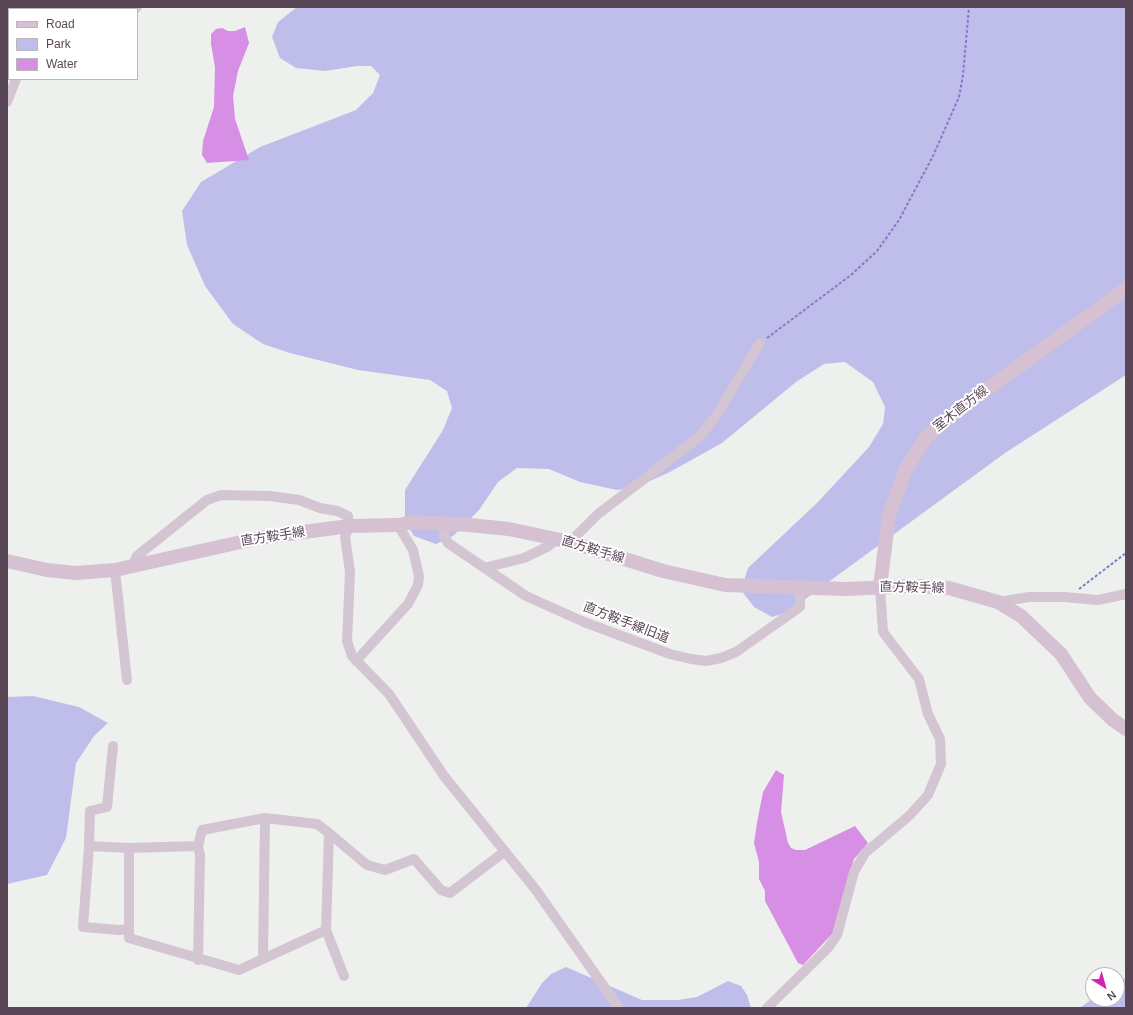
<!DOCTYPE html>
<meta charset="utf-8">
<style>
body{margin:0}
#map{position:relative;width:1133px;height:1015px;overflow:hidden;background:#eef0ed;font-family:Helvetica,sans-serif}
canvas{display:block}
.frame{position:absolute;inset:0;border:8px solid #594757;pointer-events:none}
.legend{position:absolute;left:8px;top:8px;width:130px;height:72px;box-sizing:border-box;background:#fff;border:1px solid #bdb5bc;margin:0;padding:5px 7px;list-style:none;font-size:12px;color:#594757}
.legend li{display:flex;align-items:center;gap:8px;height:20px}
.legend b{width:20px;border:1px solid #bdb5bc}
.north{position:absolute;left:1085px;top:967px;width:40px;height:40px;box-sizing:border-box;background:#fff;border:1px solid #bdb5bc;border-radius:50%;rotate:143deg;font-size:11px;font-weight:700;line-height:16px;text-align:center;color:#594757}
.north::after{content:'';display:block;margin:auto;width:14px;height:18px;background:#d225b1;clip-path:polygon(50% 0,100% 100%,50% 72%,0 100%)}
</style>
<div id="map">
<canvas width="1133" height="1015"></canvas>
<div class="frame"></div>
<ul class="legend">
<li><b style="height:5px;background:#d5c1d2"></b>Road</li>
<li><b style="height:11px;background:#bfbeeb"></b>Park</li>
<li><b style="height:11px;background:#d78ee5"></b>Water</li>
</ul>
<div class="north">N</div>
</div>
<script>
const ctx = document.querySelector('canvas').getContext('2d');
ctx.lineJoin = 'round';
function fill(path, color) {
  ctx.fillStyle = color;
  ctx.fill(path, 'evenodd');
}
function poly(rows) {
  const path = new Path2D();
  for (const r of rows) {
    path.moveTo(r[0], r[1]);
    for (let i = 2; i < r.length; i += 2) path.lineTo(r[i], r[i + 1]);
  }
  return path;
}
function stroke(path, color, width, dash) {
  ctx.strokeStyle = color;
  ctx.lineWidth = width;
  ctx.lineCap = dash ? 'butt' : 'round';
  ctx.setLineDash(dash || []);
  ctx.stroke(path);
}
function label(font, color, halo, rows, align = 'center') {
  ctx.font = font + ' Helvetica,"Noto Sans JP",sans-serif';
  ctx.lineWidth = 4;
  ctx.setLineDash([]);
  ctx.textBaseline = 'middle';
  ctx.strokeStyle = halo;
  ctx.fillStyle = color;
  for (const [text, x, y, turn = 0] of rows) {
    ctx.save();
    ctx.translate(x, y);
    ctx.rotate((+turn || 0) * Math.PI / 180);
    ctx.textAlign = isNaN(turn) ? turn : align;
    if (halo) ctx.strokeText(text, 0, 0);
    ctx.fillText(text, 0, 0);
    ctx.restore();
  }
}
const green = poly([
 [297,7,1126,7,1126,375,1005,453,786,613,772,617,754,607,741,590,748,568,818,502,869,447,883,424,885,407,873,382,845,362,824,364,796,382,722,443,668,473,634,488,617,490,580,482,549,469,517,468,498,482,479,510,453,536,436,544,414,536,405,521,405,490,443,430,452,408,447,391,430,380,358,370,290,353,263,344,233,324,205,286,187,245,182,211,201,182,260,147,356,110,373,93,380,75,371,66,357,66,325,71,296,68,280,58,272,37,278,22],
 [33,696,79,707,108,723,94,736,76,763,66,838,47,875,7,884,7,697],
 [566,967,642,1000,678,1000,697,997,728,981,741,986,747,995,751,1008,526,1008,542,983,551,974],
 [1126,978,1126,1008,1080,1008,1093,998,1117,999,1117,981]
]);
const water = poly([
 [245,27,249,43,238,71,233,96,235,119,249,160,207,163,202,155,203,141,214,107,215,67,211,44,211,34,216,29,222,28,228,31,235,31],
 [776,770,784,775,781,812,788,843,791,848,796,850,805,850,855,826,868,843,854,859,832,934,803,965,798,963,765,901,765,891,759,879,759,862,754,843,757,823,763,792]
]);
const path = poly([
 [767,338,851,275,877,251,899,220,933,156,959,97,963,75,969,7],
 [1079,589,1126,553]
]);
const minor = poly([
 [135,9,137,7],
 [7,102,16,79],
 [445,524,444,536,448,543,526,596,584,622,670,654,691,659,706,661,721,658,736,652,800,607,800,587],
 [570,542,598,514,698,438,714,419,760,343],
 [132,566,137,556,207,500,221,495,270,496,299,500,320,508,337,511,348,516,349,526,345,537,350,572,347,641,352,656,389,694,444,776,536,890,619,1008],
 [484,568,524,558,547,547,557,539],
 [115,570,127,680],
 [998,602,1029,597,1064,597,1098,600,1126,594],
 [356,661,408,604,418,585,419,576,413,550,398,525],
 [113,746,107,807,90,811,89,846,83,927,119,930,129,929],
 [329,833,326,930,239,970,129,938,129,848,198,846,202,830,265,818,317,824,329,833,367,865,385,870,414,859,441,890,450,893,504,852],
 [89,846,129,848],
 [198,846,200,855,198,960],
 [326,930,344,976],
 [263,959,265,818],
 [767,1008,828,948,837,935,854,872,865,853,909,816,928,795,941,764,940,739,928,714,919,679,883,632,880,587]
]);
const secondary = poly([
 [7,561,47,570,76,573,115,570,259,538,349,526,398,525,413,522,470,525,509,529,570,542,663,571,725,585,847,589,911,586,949,588,998,602,1021,616,1061,654,1090,698,1113,720,1126,729],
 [880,587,889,515,906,469,927,436,957,411,1126,289]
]);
const streetNames = [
 ["室木直方線",961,409,-38],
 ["直方鞍手線",273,537,-9],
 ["直方鞍手線",593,550,17],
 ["直方鞍手線",912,588,1],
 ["直方鞍手線旧道",626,623,21]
];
fill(green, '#bfbeeb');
fill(water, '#d78ee5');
stroke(path, '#8379c7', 2, [3, 2]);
stroke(minor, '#d4c5d2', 10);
stroke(secondary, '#d5c1d2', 14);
label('13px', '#594757', '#fff', streetNames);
</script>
